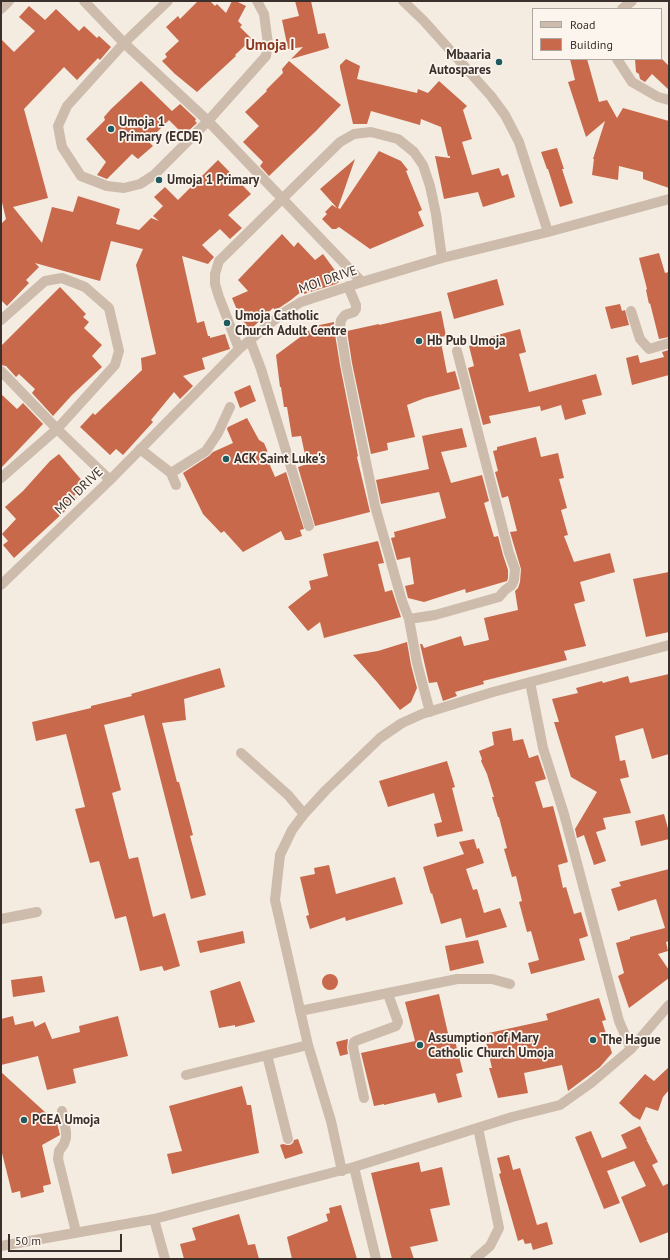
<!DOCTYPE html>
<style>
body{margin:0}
#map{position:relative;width:670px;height:1260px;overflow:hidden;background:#f4ebe1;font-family:"PT Sans",sans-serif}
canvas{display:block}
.frame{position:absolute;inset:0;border:2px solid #3b302b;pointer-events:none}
.legend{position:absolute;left:532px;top:8px;width:130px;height:52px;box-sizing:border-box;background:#fbf5ee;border:1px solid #aea6a0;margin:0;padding:5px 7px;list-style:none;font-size:12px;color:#3b302b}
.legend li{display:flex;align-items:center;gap:8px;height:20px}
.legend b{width:20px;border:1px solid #aea6a0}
.scale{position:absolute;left:8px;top:1234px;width:114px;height:18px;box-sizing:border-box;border:2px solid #3b302b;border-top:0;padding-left:5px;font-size:12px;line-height:14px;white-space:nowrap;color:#3b302b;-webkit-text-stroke:3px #fbf5ee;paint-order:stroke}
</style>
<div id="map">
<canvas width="670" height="1260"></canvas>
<div class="frame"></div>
<ul class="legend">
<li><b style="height:5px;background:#cdbbac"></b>Road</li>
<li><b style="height:11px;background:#c8694b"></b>Building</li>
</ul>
<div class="scale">50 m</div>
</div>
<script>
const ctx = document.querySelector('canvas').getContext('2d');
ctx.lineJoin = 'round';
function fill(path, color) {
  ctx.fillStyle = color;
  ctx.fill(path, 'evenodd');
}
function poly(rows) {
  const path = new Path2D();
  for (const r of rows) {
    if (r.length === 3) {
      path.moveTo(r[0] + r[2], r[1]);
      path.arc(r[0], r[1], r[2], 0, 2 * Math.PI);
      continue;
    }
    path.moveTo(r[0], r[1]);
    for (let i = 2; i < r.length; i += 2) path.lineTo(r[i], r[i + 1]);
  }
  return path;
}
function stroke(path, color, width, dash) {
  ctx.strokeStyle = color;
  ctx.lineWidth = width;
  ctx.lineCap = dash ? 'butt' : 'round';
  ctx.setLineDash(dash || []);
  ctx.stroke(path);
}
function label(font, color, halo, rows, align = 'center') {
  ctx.font = font + ' "PT Sans",sans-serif';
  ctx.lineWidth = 3.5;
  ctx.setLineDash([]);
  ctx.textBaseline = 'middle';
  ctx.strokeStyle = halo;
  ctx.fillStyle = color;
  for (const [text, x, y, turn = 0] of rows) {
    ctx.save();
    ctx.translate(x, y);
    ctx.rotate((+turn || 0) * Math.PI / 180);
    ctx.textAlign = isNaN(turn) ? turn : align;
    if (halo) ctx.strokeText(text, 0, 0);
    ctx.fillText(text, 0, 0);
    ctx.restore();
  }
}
const building = poly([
 [198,1,210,1,215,6,217,4,226,13,232,1,236,1,246,6,238,21,242,25,240,27,252,39,235,55,236,56,197,92,175,74,162,61,167,57,165,54,179,41,166,27,178,16,180,19],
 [295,1,311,1,318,34,325,33,329,48,291,59,303,47,288,49,282,20,299,16],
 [29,6,45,20,56,9,79,31,84,26,97,38,99,36,111,47,100,60,98,58,77,80,64,67,24,109,48,198,13,207,42,243,52,207,73,212,78,196,120,209,116,224,139,230,151,218,159,221,153,216,163,206,154,197,165,187,178,200,218,160,251,194,228,215,242,228,230,239,220,229,202,245,214,257,208,264,182,256,197,323,204,321,208,336,210,336,210,338,225,334,230,349,202,358,205,369,183,376,193,386,180,399,174,392,151,420,153,422,123,455,116,449,110,455,80,427,93,413,95,415,142,370,141,358,156,354,136,265,143,249,111,241,100,281,35,263,39,267,26,280,29,283,7,306,1,300,1,224,6,219,1,198,1,39,14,52,35,31,19,17],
 [346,59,360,66,357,79,417,93,418,89,428,93,439,81,467,106,463,110,472,139,462,142,472,175,499,168,502,176,508,174,515,197,483,207,478,192,444,199,435,156,450,158,450,156,448,156,441,127,421,119,420,125,371,111,367,124,353,124,340,68,340,65],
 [570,59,587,59,599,102,607,100,617,118,623,108,669,121,669,188,643,179,643,172,619,166,618,180,592,175,594,159,593,159,605,121,586,137,568,82,575,80],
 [635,59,662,59,669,66,669,90,652,74,645,82,640,79,639,74,636,72],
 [289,61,341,105,316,131,269,176,260,166,263,162,243,142,259,126,245,112,267,91,266,90,283,73,282,69],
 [141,81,172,111,180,104,196,119,195,121,197,123,186,133,185,132,183,134,169,120,148,141,153,146,138,159,132,154,107,179,97,175,106,162,86,139,105,120,104,117,111,109],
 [557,148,564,169,562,169,573,203,560,207,548,169,547,169,541,152],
 [379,151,401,161,408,170,406,171,422,210,418,212,424,226,370,249,339,227,336,229,332,229,322,219,327,214,325,212,332,205,337,208,320,189,355,159,338,208,340,209],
 [282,234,294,247,298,242,315,260,323,254,342,280,336,284,304,294,302,291,291,300,276,310,273,308,250,330,240,317,232,298,248,291,238,280],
 [659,253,665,273,669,272,669,337,659,339,650,303,649,304,646,290,647,289,639,258],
 [497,279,504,305,454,319,447,293],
 [60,287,86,314,83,317,89,322,84,328,102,345,92,356,102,367,72,395,53,416,32,393,35,389,19,374,16,377,6,366,1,365,1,346],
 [620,304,622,311,625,310,629,325,611,329,605,307],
 [441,311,446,336,440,337,447,373,455,371,460,389,425,398,407,405,415,437,387,443,388,450,371,454,352,363,347,331,379,324,379,325],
 [334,322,334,328,340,365,358,456,357,457,370,512,315,526,298,467,307,464,301,436,292,437,287,407,284,407,281,387,280,387,276,355,315,326],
 [520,329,526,352,519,354,529,392,596,374,602,395,582,400,586,414,565,420,561,405,541,411,540,406,489,416,491,423,483,425,468,368,474,366,469,346,480,343,479,340],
 [669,350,669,375,632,385,626,358,638,355,640,363,664,357,662,352],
 [250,385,256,401,240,408,234,392],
 [1,394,17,409,23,403,43,424,1,468],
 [247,418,259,440,264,443,267,450,269,463,275,477,286,472,304,529,300,530,302,536,290,540,285,540,281,531,243,552,224,531,221,533,203,514,183,473,209,456,213,452,233,443,227,429,228,427],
 [462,428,467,447,441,452,451,483,482,475,489,501,484,503,494,537,498,536,503,555,508,570,508,578,507,581,466,593,465,589,424,602,408,598,405,586,414,584,410,557,397,560,391,538,395,537,394,532,446,518,439,492,381,504,376,480,429,469,422,436],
 [536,437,541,457,558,453,564,478,559,479,567,508,561,510,568,535,564,536,574,562,610,553,615,572,580,582,585,601,574,604,586,646,564,651,567,660,483,681,484,684,455,692,457,696,443,701,437,682,429,683,420,644,422,644,424,648,461,636,464,646,489,640,484,618,518,610,515,591,518,588,520,582,521,569,510,532,517,531,508,496,502,498,495,472,498,471,493,451,497,450,497,447],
 [59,454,85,484,74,496,77,498,65,511,14,558,3,545,8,541,2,534,16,519,5,507,23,491,50,461],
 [378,541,384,563,378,564,385,592,392,590,401,617,324,638,320,622,308,631,288,607,311,589,309,581,328,576,323,554],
 [669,572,669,632,646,637,633,579],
 [407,642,411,665,417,688,411,702,400,710,377,682,353,655,378,651],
 [220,668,225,687,184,699,186,720,162,723,177,782,179,782,193,835,190,836,206,895,191,899,144,715,104,725,121,790,112,793,129,859,138,857,153,917,165,913,180,966,164,971,162,966,140,971,126,916,115,919,99,861,90,863,75,809,85,807,66,734,36,741,32,722,91,708,91,706,132,696,131,694],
 [669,674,669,754,652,759,643,728,615,736,620,761,625,760,629,777,620,779,631,813,603,818,606,829,596,832,606,861,594,865,584,835,577,838,575,829,597,792,571,777,554,722,559,722,552,699,578,693,576,688,602,681,603,683,628,676,630,683],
 [511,728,513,741,523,739,529,758,538,755,546,779,535,782,543,808,553,806,568,862,558,865,563,888,566,887,574,914,581,912,588,936,579,939,585,960,531,974,528,963,539,960,531,931,527,932,519,902,522,901,516,876,512,877,504,849,507,848,499,817,498,817,492,797,494,797,487,774,481,761,482,759,479,751,494,745,492,732],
 [447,761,455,787,452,788,463,831,437,837,434,824,442,822,434,793,388,807,379,781],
 [664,814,669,832,669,839,641,846,635,821],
 [474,839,477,849,479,848,484,863,466,869,473,890,477,889,484,913,500,908,507,927,466,938,461,918,441,924,432,893,431,894,423,867,464,854,459,842],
 [329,865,336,894,395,877,403,904,346,921,345,917,310,929,306,916,309,915,300,877,315,874,314,868],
 [669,869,669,941,666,942,668,951,658,954,669,970,669,978,629,1008,618,976,624,973,616,943,630,939,630,937,665,928,656,899,618,911,611,889,621,886,619,882],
 [243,931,245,943,200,953,197,941],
 [478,940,484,963,450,971,445,946],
 [330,982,8],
 [42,976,45,992,13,997,11,980],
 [240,981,255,1022,235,1027,235,1025,219,1028,210,991],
 [439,994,450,1042,455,1041,463,1072,456,1074,462,1097,438,1103,435,1093,384,1105,384,1104,374,1106,361,1053,415,1041,405,1002],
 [599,998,606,1020,602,1021,612,1053,600,1067,568,1091,562,1065,524,1073,528,1093,498,1098,489,1068,492,1068,484,1034,548,1020,546,1014],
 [13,1016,15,1025,33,1021,35,1027,45,1022,52,1039,80,1032,79,1026,118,1016,128,1056,73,1069,76,1083,47,1090,38,1056,1,1065,1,1019],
 [348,1039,347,1048,348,1054,340,1056,336,1042],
 [669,1067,669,1090,663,1097,658,1111,646,1107,640,1120,633,1116,619,1103,645,1074,654,1081],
 [1,1072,57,1123,60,1135,42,1145,51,1184,43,1186,44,1192,21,1198,20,1191,12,1193,1,1149],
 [242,1086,247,1105,251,1105,259,1153,172,1174,167,1154,182,1151,169,1106],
 [640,1126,647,1140,646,1141,647,1141,658,1162,652,1165,663,1186,669,1183,669,1232,640,1243,621,1197,646,1186,634,1161,607,1171,620,1203,604,1209,575,1137,591,1131,602,1158,627,1148,621,1135],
 [298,1139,303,1153,285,1159,280,1145,283,1144,287,1145,290,1145,293,1143,294,1140],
 [509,1155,513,1170,520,1168,537,1225,547,1222,553,1244,533,1250,531,1243,525,1244,523,1239,518,1241,499,1174,501,1173,497,1158],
 [419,1162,421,1172,442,1167,450,1205,430,1209,438,1241,410,1247,414,1259,392,1259,371,1173],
 [341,1205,357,1259,292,1259,287,1237,328,1221,326,1214,330,1213,329,1208],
 [239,1214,248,1245,255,1244,259,1259,184,1259,180,1244,196,1240,192,1228]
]);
const minor = poly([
 [84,1,124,43,208,121,362,282],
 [168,1,124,43,67,106,58,126,62,147,81,176,107,186,124,188,140,184,154,175,208,121,266,56,268,44,264,14,257,1],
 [403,1,424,21,491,96,505,115,519,142,548,232],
 [1,9,9,1],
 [622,9,632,1],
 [617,59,632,82,658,97,669,100],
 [348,286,356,305,356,309,354,312,345,315,341,320,340,327,346,364,375,506,402,601,409,619,435,615,499,597,505,590,512,585,514,580,515,569,509,553,457,351],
 [631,311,640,339,649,349,669,343],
 [1,320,45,281,62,278,85,287,109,308,119,351,115,365,57,429,1,478],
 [250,340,261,369,309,526],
 [239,349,219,297,215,284,215,274,219,261,340,142,354,134,371,132,398,139,414,152,423,165,430,186,436,214,442,258],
 [1,371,57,429,110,480],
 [140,449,171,473,176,485],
 [171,473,206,451,218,433,230,407],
 [1,585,110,480,239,349,283,313,301,302,362,282,442,258,548,232,669,199],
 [409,619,417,663,430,712],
 [530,682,543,748,564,814,619,1021,631,1049],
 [241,753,288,795,304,814,292,830,280,855,275,900,308,1045,331,1121,342,1171],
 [304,814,326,790,380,738,402,723,422,714,493,692,669,645],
 [1,919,37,912],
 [300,1011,457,979,492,979,510,984],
 [267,1055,288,1139],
 [186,1075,308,1045],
 [364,1098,353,1047,354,1042,358,1040,396,1026,398,1022,388,994],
 [62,1111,66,1132,66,1138,64,1144,59,1151,58,1159,76,1232],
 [354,1167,376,1259],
 [154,1219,165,1259],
 [1,1246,154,1219,354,1167,512,1117,560,1105,591,1083,631,1049,669,1005],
 [475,1259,490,1246,499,1228,478,1128]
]);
const markers = [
 [499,62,4,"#1f5a5e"],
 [111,129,4,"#1f5a5e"],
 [159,180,4,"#1f5a5e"],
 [227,323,4,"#1f5a5e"],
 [419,341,4,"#1f5a5e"],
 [226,459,4,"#1f5a5e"],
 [593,1040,4,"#1f5a5e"],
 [420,1045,4,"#1f5a5e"],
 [24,1120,4,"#1f5a5e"]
];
const poiNames = [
 ["Mbaaria",491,55,"right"],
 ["Autospares",491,70,"right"],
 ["Umoja 1",119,122],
 ["Primary (ECDE)",119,137],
 ["Umoja 1 Primary",167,180],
 ["Umoja Catholic",235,316],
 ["Church Adult Centre",235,331],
 ["Hb Pub Umoja",427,341],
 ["ACK Saint Luke's",234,459],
 ["Assumption of Mary",428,1038],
 ["Catholic Church Umoja",428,1053],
 ["The Hague",601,1040],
 ["PCEA Umoja",32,1120]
];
const streetNames = [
 ["MOI DRIVE",328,280,-19],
 ["MOI DRIVE",79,491,-44]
];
const quarterNames = [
 ["Umoja I",270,46]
];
fill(building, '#c8694b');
stroke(minor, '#cdbbac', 10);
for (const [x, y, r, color] of markers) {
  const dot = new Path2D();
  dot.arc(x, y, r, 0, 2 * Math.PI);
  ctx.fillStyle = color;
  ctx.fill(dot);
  stroke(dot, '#fbf5ee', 1.5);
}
label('bold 13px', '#3b302b', '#fbf5ee', poiNames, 'left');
label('13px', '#3b302b', '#fbf5ee', streetNames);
label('bold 15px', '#8c3b22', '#fbf5ee', quarterNames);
</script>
